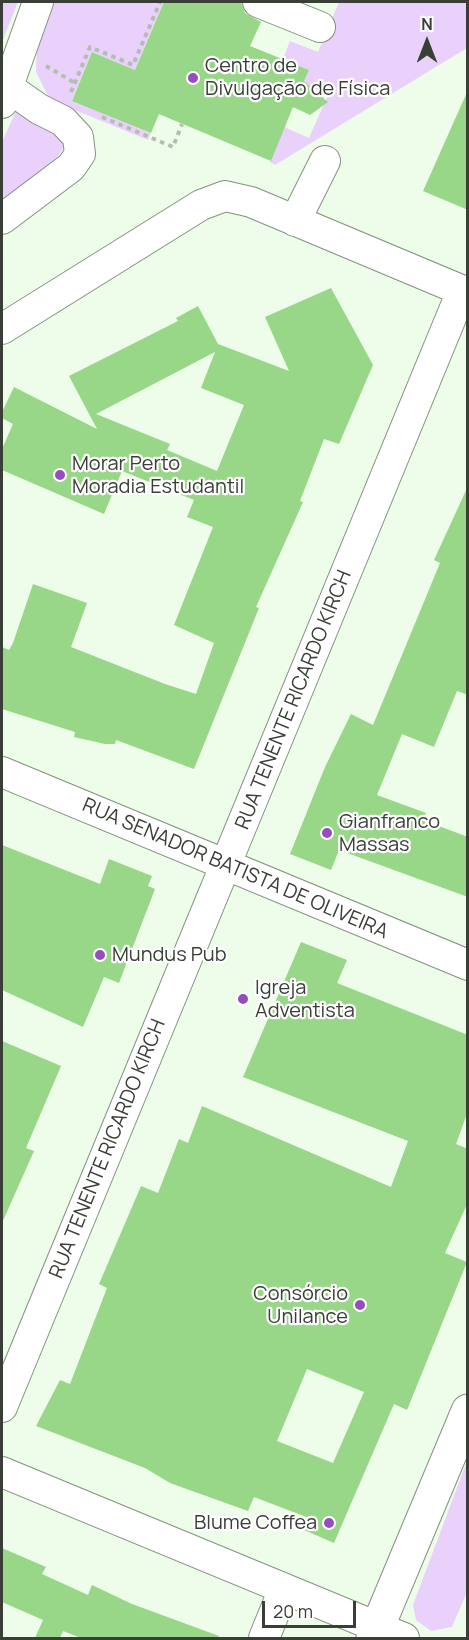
<!DOCTYPE html>
<meta charset="utf-8">
<style>
body{margin:0}
#map{position:relative;width:469px;height:1640px;overflow:hidden;background:#eefcea;font-family:Manrope,sans-serif}
canvas{display:block}
.frame{position:absolute;inset:0;border:3px solid #393e37;pointer-events:none}
.north{position:absolute;left:397px;top:12px;width:60px;height:60px;-webkit-text-stroke:4px #fff;paint-order:stroke;rotate:0deg;font-size:16px;font-weight:700;line-height:24px;text-align:center;color:#393e37}
.north::after{content:'';display:block;margin:auto;width:21px;height:27px;background:#393e37;clip-path:polygon(50% 0,100% 100%,50% 72%,0 100%)}
.scale{position:absolute;left:262px;top:1601px;width:94px;height:27px;box-sizing:border-box;border:3px solid #393e37;border-top:0;padding-left:8px;font-size:18px;line-height:21px;white-space:nowrap;color:#393e37;-webkit-text-stroke:4px #fff;paint-order:stroke}
</style>
<div id="map">
<canvas width="469" height="1640"></canvas>
<div class="frame"></div>
<div class="north">N</div>
<div class="scale">20 m</div>
</div>
<script>
const ctx = document.querySelector('canvas').getContext('2d');
ctx.lineJoin = 'round';
function fill(path, color) {
  ctx.fillStyle = color;
  ctx.fill(path, 'evenodd');
}
function poly(rows) {
  const path = new Path2D();
  for (const r of rows) {
    path.moveTo(r[0], r[1]);
    for (let i = 2; i < r.length; i += 2) path.lineTo(r[i], r[i + 1]);
  }
  return path;
}
function stroke(path, color, width, dash) {
  ctx.strokeStyle = color;
  ctx.lineWidth = width;
  ctx.lineCap = dash ? 'butt' : 'round';
  ctx.setLineDash(dash || []);
  ctx.stroke(path);
}
function label(font, color, halo, rows, align = 'center') {
  ctx.font = font + ' Manrope,sans-serif';
  ctx.lineWidth = 4.5;
  ctx.setLineDash([]);
  ctx.textBaseline = 'middle';
  ctx.strokeStyle = halo;
  ctx.fillStyle = color;
  for (const [text, x, y, turn = 0] of rows) {
    ctx.save();
    ctx.translate(x, y);
    ctx.rotate((+turn || 0) * Math.PI / 180);
    ctx.textAlign = isNaN(turn) ? turn : align;
    if (halo) ctx.strokeText(text, 0, 0);
    ctx.fillText(text, 0, 0);
    ctx.restore();
  }
}
const green = poly([
 [2,2,18,2,2,42],
 [50,2,164,2,135,70,92,52,72,100,151,133,148,140,65,106,48,96,36,72,37,39],
 [339,2,467,2,467,48,275,165,270,162,284,127,309,138,328,95,303,84,308,70,283,59,290,41,318,52],
 [16,111,52,128,64,140,63,149,56,158,2,201,2,142],
 [467,1461,467,1592,452,1627,431,1631,416,1620,413,1605]
]);
const building = poly([
 [164,2,241,2,245,13,261,22,250,46,309,70,304,81,328,102,310,115,293,107,271,161,159,114,151,133,72,101,92,52,135,70],
 [468,90,468,210,423,191],
 [331,288,373,365,339,444,324,439,300,501,303,502,256,607,259,608,194,769,116,740,115,744,105,744,74,737,75,732,2,709,2,647,9,650,13,643,33,584,87,603,71,647,165,684,196,694,214,643,174,625,213,527,187,517,194,500,122,471,104,514,2,470,2,449,13,424,2,418,2,412,14,387,97,429,69,376,178,321,176,318,198,306,218,344,289,371,265,317],
 [215,352,201,388,244,405,217,471,167,450,170,444,96,414],
 [468,486,468,695,457,691,434,747,402,734,377,795,426,813,423,820,468,837,468,897,339,850,331,870,290,854,325,767,351,714,373,725,440,563,434,560],
 [2,845,100,884,109,859,152,876,148,886,155,889,119,983,104,977,83,1027,2,990],
 [301,942,347,960,337,983,468,1035,468,1111,456,1144,468,1149,468,1202,445,1253,467,1262,407,1410,394,1404,334,1543,304,1530,309,1518,254,1497,248,1511,170,1483,145,1468,36,1426,60,1380,70,1384,107,1288,99,1284,141,1186,158,1193,179,1139,188,1143,202,1106,391,1187,408,1141,243,1077],
 [307,1369,364,1392,333,1463,277,1441],
 [2,1041,61,1066,26,1148,34,1151,2,1223],
 [2,1548,46,1567,42,1574,88,1595,92,1585,132,1604,219,1636,218,1638,81,1638,63,1631,60,1638,35,1638,43,1620,2,1602]
]);
const path = poly([
 [46,66,75,83],
 [71,92,90,47,133,65,160,2],
 [102,117,173,147,182,124]
]);
const minor = poly([
 [258,2,320,27],
 [2,103,38,2],
 [2,219,71,167,80,154,78,137,63,121,39,109,9,88],
 [295,221,325,161],
 [2,329,201,205,225,196,251,202,468,293],
 [2,772,468,965],
 [2,1407,462,291],
 [2,1472,404,1638],
 [264,1638,284,1589]
]);
const major = poly([
 [373,1638,468,1411]
]);
const markers = [
 [193,78,6,"#954dc0"],
 [60,475,6,"#954dc0"],
 [327,833,6,"#954dc0"],
 [100,955,6,"#954dc0"],
 [243,999,6,"#954dc0"],
 [360,1305,6,"#954dc0"],
 [329,1523,6,"#954dc0"]
];
const poiNames = [
 ["Centro de",205,66],
 ["Divulgação de Física",205,89],
 ["Morar Perto",72,464],
 ["Moradia Estudantil",72,487],
 ["Gianfranco",339,822],
 ["Massas",339,845],
 ["Mundus Pub",112,955],
 ["Igreja",255,988],
 ["Adventista",255,1011],
 ["Consórcio",348,1294,"right"],
 ["Unilance",348,1317,"right"],
 ["Blume Coffea",317,1523,"right"]
];
const streetNames = [
 ["RUA TENENTE RICARDO KIRCH",294,700,-68],
 ["RUA SENADOR BATISTA DE OLIVEIRA",235,869,23],
 ["RUA TENENTE RICARDO KIRCH",108,1149,-68]
];
fill(green, '#ead1fc');
fill(building, '#98d688');
stroke(minor, '#849181', 32);
stroke(major, '#849181', 35);
stroke(path, '#b3beb0', 4, [4.5, 4.5]);
stroke(minor, '#fff', 30);
stroke(major, '#fff', 33);
for (const [x, y, r, color] of markers) {
  const dot = new Path2D();
  dot.arc(x, y, r, 0, 2 * Math.PI);
  ctx.fillStyle = color;
  ctx.fill(dot);
  stroke(dot, '#fff', 2);
}
label('20px', '#393e37', '#fff', poiNames, 'left');
label('20px', '#393e37', '#fff', streetNames);
</script>
